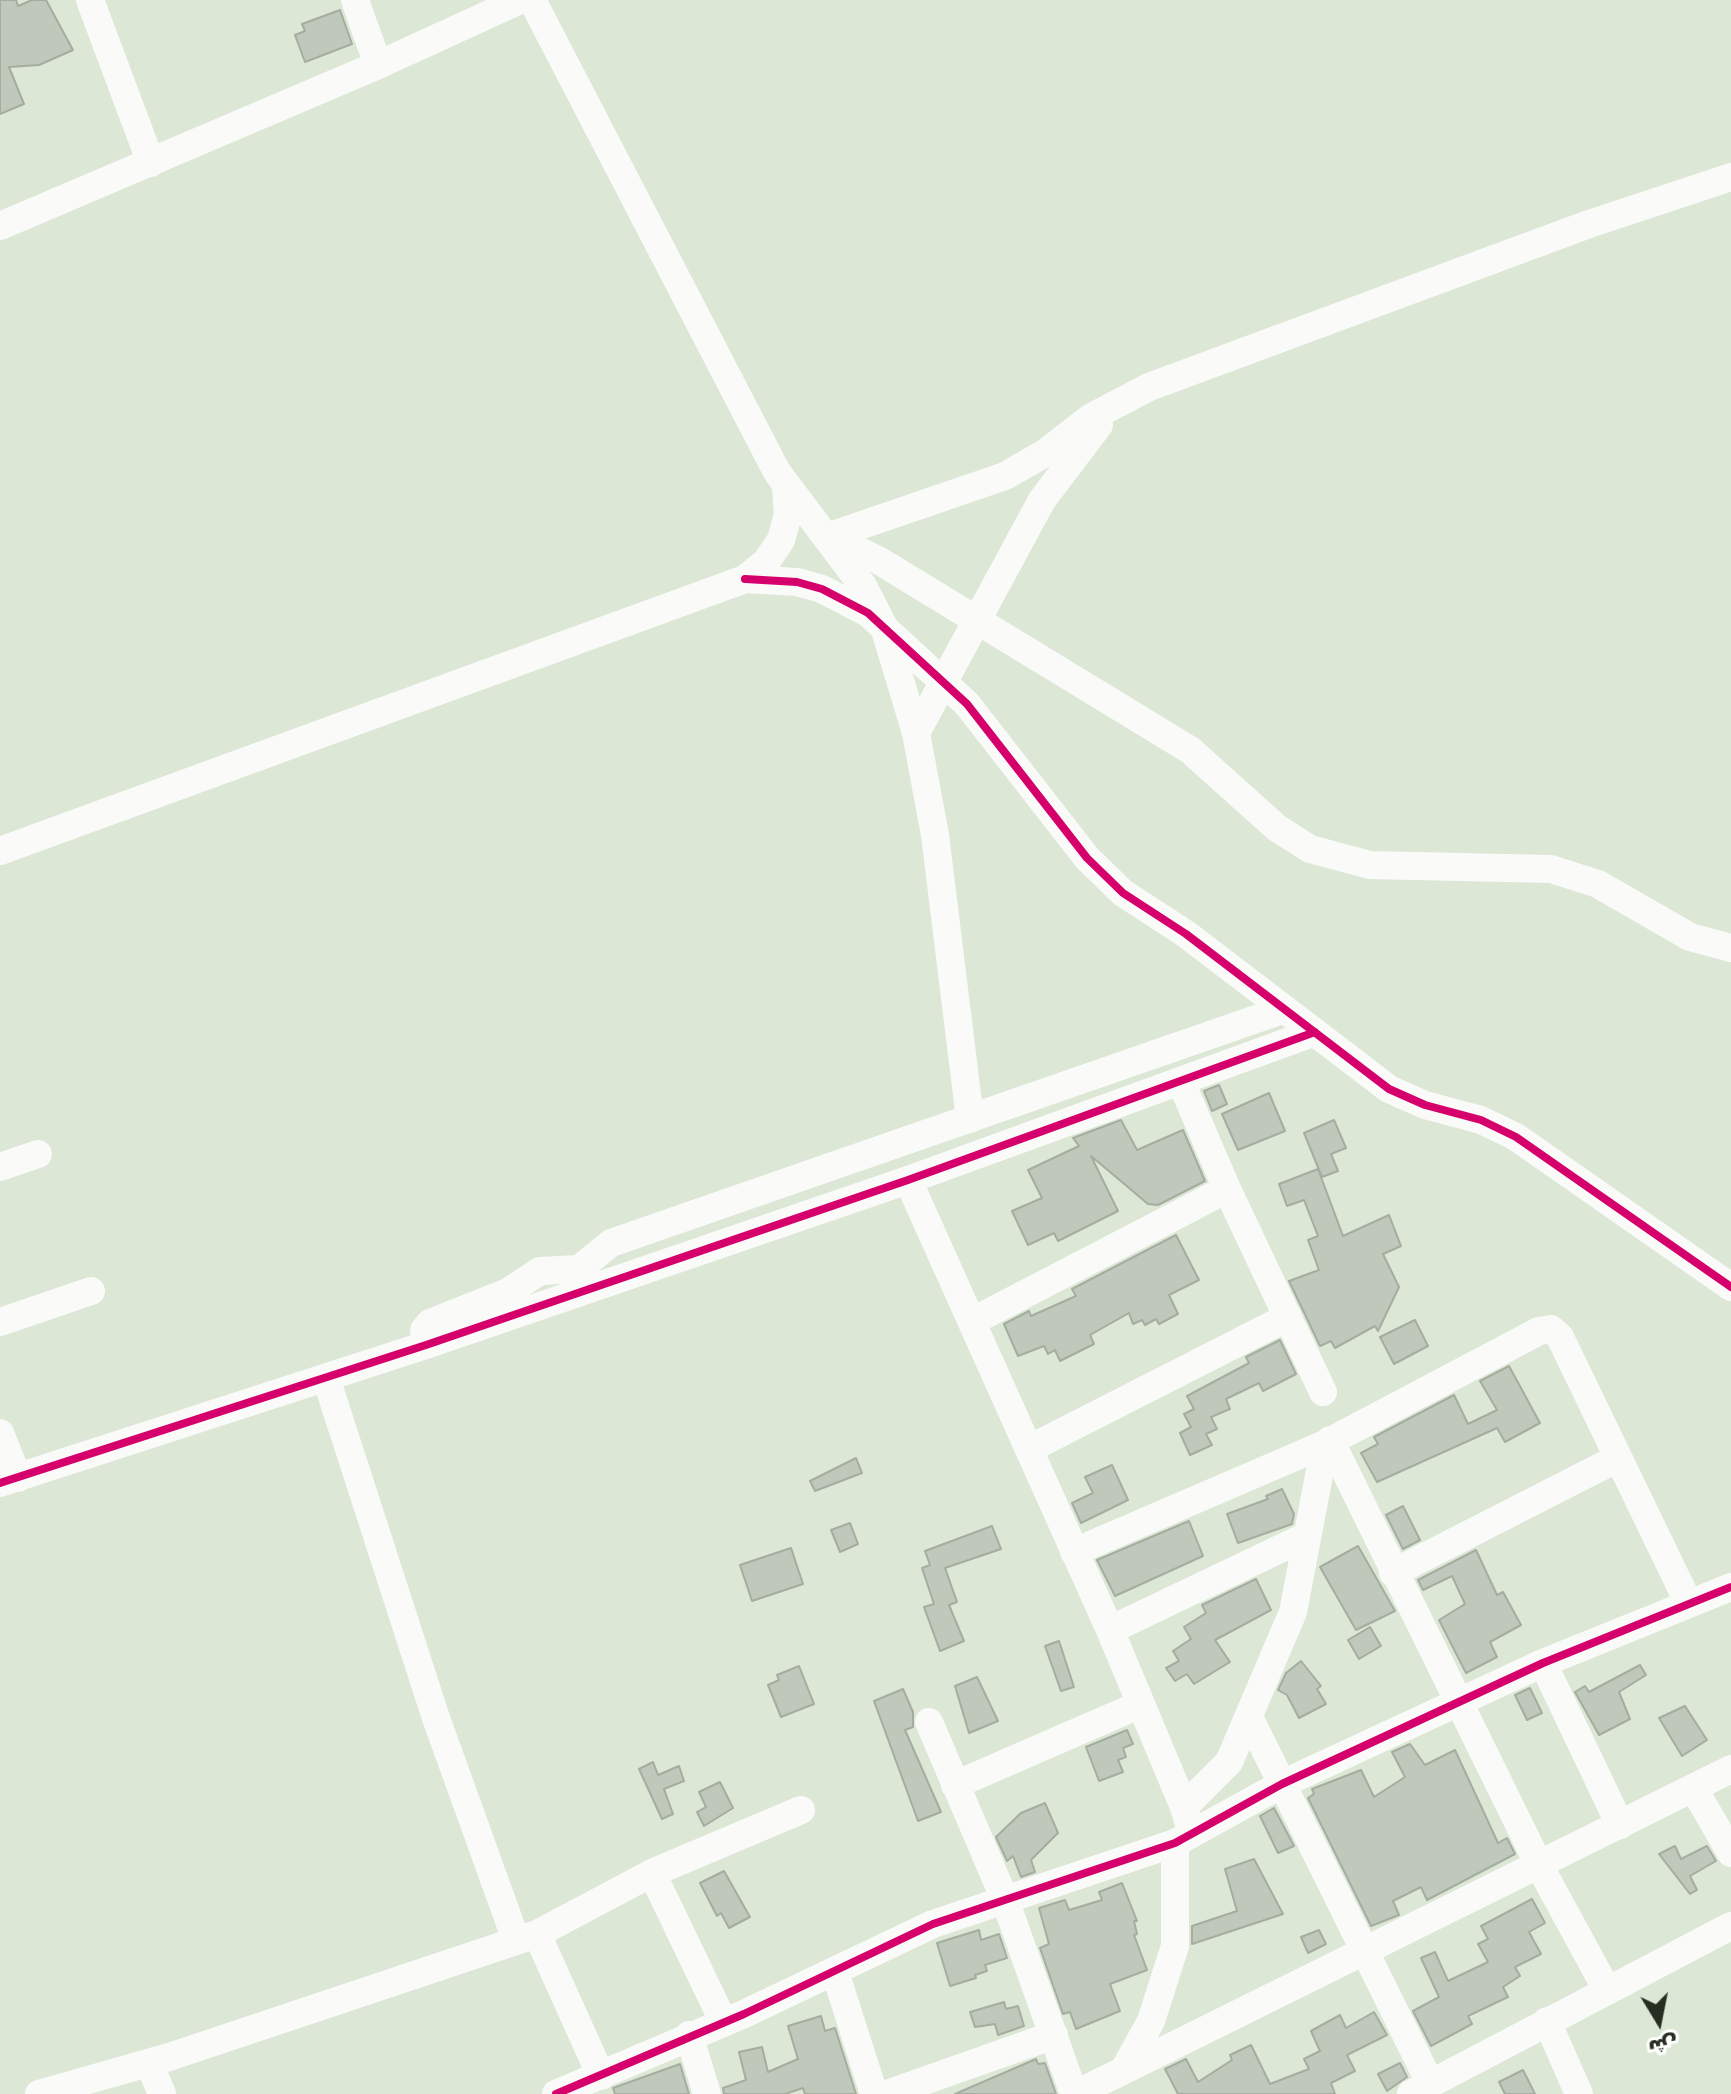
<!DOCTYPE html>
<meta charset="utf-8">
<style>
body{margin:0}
#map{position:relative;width:1731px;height:2094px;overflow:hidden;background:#dce7d6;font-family:"DejaVu Sans","Noto Sans Arabic",sans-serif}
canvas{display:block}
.north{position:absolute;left:1619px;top:1982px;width:80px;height:80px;-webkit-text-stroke:6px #fff;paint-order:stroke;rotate:170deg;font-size:22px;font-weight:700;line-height:32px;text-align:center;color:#262e22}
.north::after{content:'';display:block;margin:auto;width:28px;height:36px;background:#262e22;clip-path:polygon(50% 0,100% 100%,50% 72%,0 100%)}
</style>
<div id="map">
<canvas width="1731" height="2094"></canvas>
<div class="north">ش</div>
</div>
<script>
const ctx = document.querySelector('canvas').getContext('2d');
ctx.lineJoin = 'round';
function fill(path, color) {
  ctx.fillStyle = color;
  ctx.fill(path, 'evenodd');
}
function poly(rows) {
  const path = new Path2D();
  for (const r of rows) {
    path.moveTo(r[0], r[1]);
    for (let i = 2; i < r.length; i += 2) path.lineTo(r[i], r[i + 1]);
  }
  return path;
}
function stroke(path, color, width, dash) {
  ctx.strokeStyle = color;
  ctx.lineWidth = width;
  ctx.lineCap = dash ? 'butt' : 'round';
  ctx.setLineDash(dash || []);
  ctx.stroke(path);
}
const building = poly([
 [0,0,16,0,18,6,32,0,46,0,73,50,39,65,9,67,24,104,0,114,0,0],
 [340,10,352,44,305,62,295,35,305,31,302,24,340,10],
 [1219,1085,1227,1104,1212,1111,1204,1091,1219,1085],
 [1269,1093,1285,1131,1238,1150,1222,1114,1269,1093],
 [1121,1120,1137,1150,1183,1130,1205,1181,1158,1205,1148,1204,1091,1156,1118,1211,1058,1241,1054,1233,1028,1245,1012,1211,1042,1198,1028,1170,1079,1146,1073,1138,1121,1120],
 [1334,1120,1346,1148,1331,1154,1338,1171,1322,1177,1304,1133,1334,1120],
 [1318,1169,1343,1236,1389,1215,1401,1246,1383,1254,1399,1287,1378,1331,1375,1326,1335,1348,1331,1341,1320,1346,1289,1281,1319,1270,1308,1240,1318,1236,1304,1200,1287,1206,1279,1184,1318,1169],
 [1176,1235,1199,1280,1169,1295,1178,1314,1159,1324,1156,1319,1145,1325,1142,1320,1133,1324,1129,1313,1090,1335,1094,1344,1060,1361,1055,1350,1048,1354,1044,1346,1018,1356,1004,1324,1029,1311,1031,1316,1076,1296,1072,1289,1176,1235],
 [1415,1320,1428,1346,1394,1364,1380,1337,1415,1320],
 [1280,1340,1296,1374,1263,1391,1259,1383,1226,1399,1230,1409,1211,1417,1217,1429,1206,1434,1212,1445,1190,1455,1180,1433,1191,1427,1184,1414,1194,1409,1187,1396,1249,1363,1246,1357,1280,1340],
 [1509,1366,1540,1423,1505,1442,1497,1428,1377,1482,1361,1453,1378,1444,1374,1437,1454,1395,1468,1424,1497,1410,1480,1381,1509,1366],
 [856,1458,862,1473,815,1491,810,1481,856,1458],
 [1112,1465,1128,1500,1081,1523,1072,1503,1093,1493,1085,1477,1112,1465],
 [1282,1489,1294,1514,1292,1524,1238,1543,1227,1514,1268,1499,1266,1496,1282,1489],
 [1403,1506,1420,1540,1403,1549,1386,1515,1403,1506],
 [1189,1521,1203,1556,1115,1596,1097,1560,1189,1521],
 [850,1523,858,1544,840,1552,831,1530,850,1523],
 [992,1526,1001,1549,945,1568,957,1602,949,1605,964,1641,940,1651,924,1607,934,1604,922,1568,930,1565,925,1551,992,1526],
 [1358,1546,1395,1611,1356,1630,1320,1567,1358,1546],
 [791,1548,803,1584,752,1601,740,1565,791,1548],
 [1476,1550,1497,1595,1503,1592,1521,1625,1490,1642,1497,1657,1466,1673,1439,1620,1465,1604,1452,1576,1423,1590,1418,1580,1476,1550],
 [1256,1579,1271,1610,1215,1640,1230,1662,1194,1684,1187,1674,1175,1681,1166,1668,1179,1661,1173,1651,1191,1639,1184,1627,1206,1613,1202,1605,1256,1579],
 [1370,1627,1381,1646,1359,1659,1348,1640,1370,1627],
 [1059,1641,1074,1687,1061,1691,1045,1646,1059,1641],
 [1301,1661,1321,1686,1317,1689,1326,1704,1299,1718,1287,1695,1278,1690,1286,1673,1301,1661],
 [1640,1665,1646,1675,1619,1692,1630,1719,1599,1735,1575,1692,1585,1686,1589,1692,1640,1665],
 [799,1666,814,1704,781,1717,768,1685,779,1680,777,1675,799,1666],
 [977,1677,998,1721,969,1733,955,1686,977,1677],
 [1530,1688,1542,1713,1527,1720,1515,1695,1530,1688],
 [903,1689,913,1712,913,1727,905,1730,941,1812,918,1821,874,1701,903,1689],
 [1685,1706,1707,1740,1682,1756,1659,1718,1685,1706],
 [1127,1730,1133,1744,1123,1748,1126,1757,1118,1760,1123,1772,1099,1781,1086,1747,1127,1730],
 [1410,1744,1425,1765,1455,1750,1498,1843,1507,1838,1515,1854,1427,1900,1421,1887,1393,1901,1399,1915,1371,1926,1308,1798,1314,1794,1312,1789,1361,1770,1374,1797,1405,1777,1392,1752,1410,1744],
 [653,1762,658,1775,679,1766,684,1781,664,1789,673,1814,662,1819,639,1769,653,1762],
 [720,1782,733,1808,704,1826,697,1812,706,1807,699,1792,720,1782],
 [1045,1803,1058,1833,1031,1860,1035,1872,1021,1877,1013,1856,1007,1861,996,1837,1021,1813,1045,1803],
 [1274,1808,1294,1846,1278,1853,1260,1816,1274,1808],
 [1675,1846,1681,1859,1707,1846,1716,1861,1690,1876,1697,1890,1690,1894,1659,1854,1675,1846],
 [1254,1859,1283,1914,1192,1944,1192,1926,1237,1911,1225,1869,1254,1859],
 [724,1871,750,1917,729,1928,721,1913,717,1916,700,1883,724,1871],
 [1122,1883,1137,1921,1134,1921,1137,1934,1134,1935,1147,1970,1110,1984,1120,2011,1076,2029,1070,2012,1063,2014,1040,1948,1049,1944,1039,1908,1065,1900,1069,1910,1102,1900,1099,1892,1122,1883],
 [1532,1899,1545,1923,1529,1932,1541,1954,1515,1967,1520,1976,1503,1987,1508,1997,1468,2016,1472,2024,1431,2046,1413,2011,1439,1997,1421,1958,1435,1952,1448,1981,1488,1962,1478,1944,1488,1939,1481,1926,1532,1899],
 [979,1930,981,1940,999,1934,1007,1958,985,1965,987,1971,975,1975,976,1978,950,1986,937,1943,979,1930],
 [1319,1930,1326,1944,1308,1953,1301,1937,1319,1930],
 [1004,2002,1006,2009,1018,2006,1024,2026,998,2035,995,2024,975,2027,970,2012,1004,2002],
 [1374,2012,1387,2035,1347,2055,1355,2071,1331,2083,1335,2094,1178,2094,1165,2069,1186,2059,1198,2082,1232,2060,1230,2055,1251,2045,1270,2084,1309,2069,1304,2059,1320,2051,1311,2031,1340,2015,1346,2028,1374,2012],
 [821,2016,825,2031,835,2028,856,2094,805,2094,803,2088,785,2094,724,2094,723,2088,746,2080,739,2052,762,2047,768,2072,798,2059,788,2026,821,2016],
 [1036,2059,1038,2064,1045,2063,1056,2094,955,2094,1036,2059],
 [1400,2063,1407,2077,1387,2091,1378,2074,1400,2063],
 [680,2064,689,2094,615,2094,613,2088,680,2064],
 [1523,2070,1535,2094,1505,2094,1499,2082,1523,2070]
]);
const minor = poly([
 [90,0,151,163],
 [355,0,378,65],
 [532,0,777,472,863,586,884,627,916,733,935,835,970,1119],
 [0,226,378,65,520,0],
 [827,537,1005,476,1045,453,1090,418,1149,387,1589,224,1731,177],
 [831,542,849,546,878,560,1190,750,1277,828,1310,849,1370,865,1551,869,1598,884,1690,937,1731,948],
 [745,579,797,582,822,589,868,613,967,704,1087,858,1123,893,1186,934,1389,1089,1425,1105,1481,1120,1516,1137,1731,1287],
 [916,733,1042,500,1099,425],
 [0,851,745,579,766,562,781,540,788,514,786,488],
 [1181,1082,1227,1189,1323,1392],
 [0,1167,38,1154],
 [908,1180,1110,1630,1184,1807,1191,1831],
 [973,1321,1227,1189],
 [0,1322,91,1291],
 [426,1345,424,1330,430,1323,508,1292,540,1271,579,1269,611,1243,1285,1009],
 [326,1378,436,1718,516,1940],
 [0,1433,18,1478],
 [1330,1440,1540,1867,1607,1990],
 [1029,1449,1288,1317],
 [0,1483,426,1345,908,1180,1315,1032],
 [1074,1552,1325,1444,1539,1331,1551,1329,1560,1337,1689,1604],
 [1393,1573,1618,1458],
 [1110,1630,1307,1536],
 [1543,1663,1620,1825],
 [1250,1719,1430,2083],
 [929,1722,1005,1900,1074,2094],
 [955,1785,1139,1705],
 [1694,1789,1731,1853],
 [1184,1807,1229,1762,1293,1612,1325,1444],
 [652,1873,724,2023],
 [537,1934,601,2076],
 [835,1972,874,2094],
 [1547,2021,1579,2094],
 [689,2035,707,2094],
 [149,2063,162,2094],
 [1125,2068,1151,2021,1175,1946,1175,1843],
 [39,2094,169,2057,537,1934,652,1873,801,1810],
 [556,2094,744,2014,933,1924,1175,1843,1282,1784,1543,1663,1731,1587],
 [887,2094,1054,2035],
 [1076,2094,1731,1769],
 [1411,2094,1731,1926]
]);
const cycleway = poly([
 [745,579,797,582,822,589,868,613,967,704,1087,858,1123,893,1186,934,1389,1089,1425,1105,1481,1120,1516,1137,1731,1287],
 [0,1483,426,1345,908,1180,1315,1032],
 [556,2094,744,2014,933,1924,1175,1843,1282,1784,1543,1663,1731,1587]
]);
fill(building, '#c0c8bb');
stroke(building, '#a4ad9f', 2);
stroke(minor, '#fafbf9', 28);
stroke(cycleway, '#d6006c', 8);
</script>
